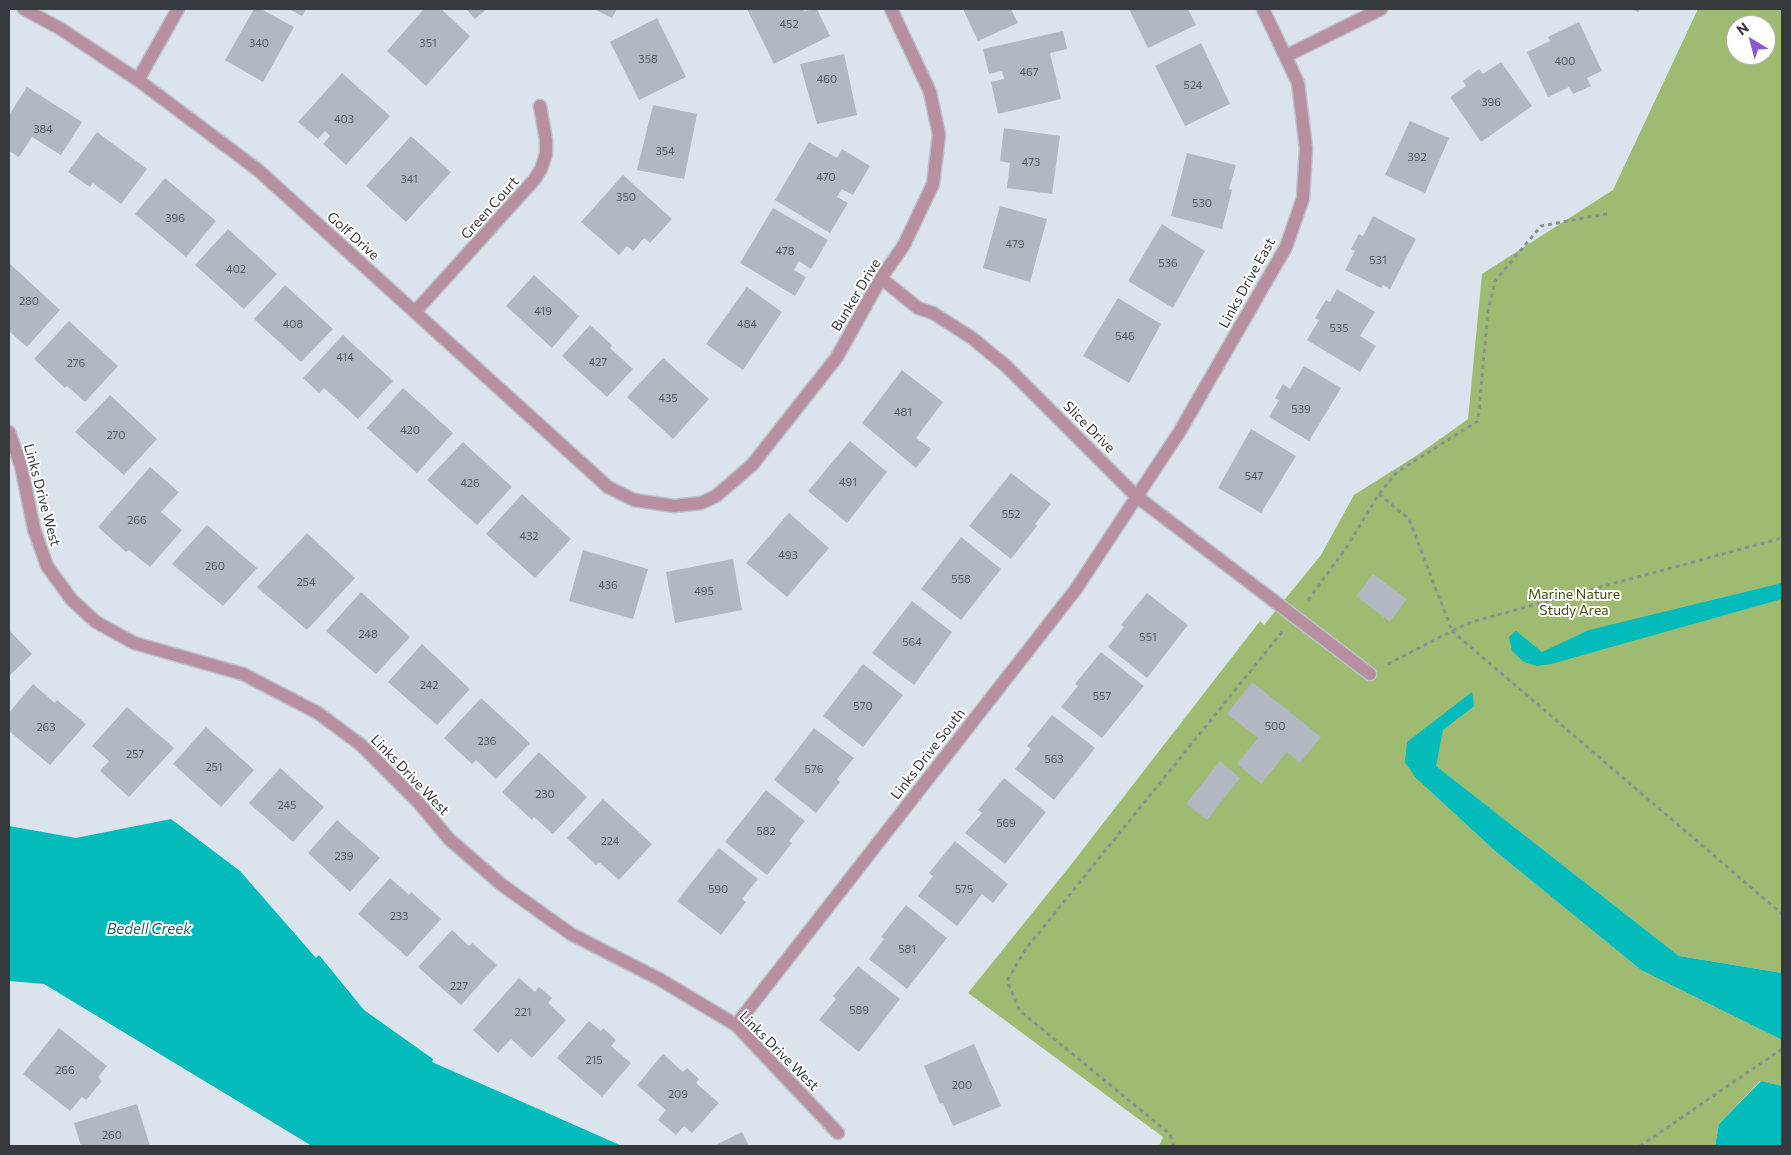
<!DOCTYPE html>
<style>
body{margin:0}
#map{position:relative;width:1791px;height:1155px;overflow:hidden;background:#dbe3ed;font-family:Commissioner,sans-serif}
canvas{display:block}
.frame{position:absolute;inset:0;border:10px solid #36393d;pointer-events:none}
.north{position:absolute;left:1726px;top:15px;width:50px;height:50px;box-sizing:border-box;background:#fff;border:1px solid #afb0b1;border-radius:50%;rotate:323deg;font-size:14px;font-weight:700;line-height:20px;text-align:center;color:#36393d}
.north::after{content:'';display:block;margin:auto;width:18px;height:22px;background:#8c57cf;clip-path:polygon(50% 0,100% 100%,50% 72%,0 100%)}
</style>
<div id="map">
<canvas width="1791" height="1155"></canvas>
<div class="frame"></div>
<div class="north">N</div>
</div>
<script>
const ctx = document.querySelector('canvas').getContext('2d');
ctx.lineJoin = 'round';
function fill(path, color) {
  ctx.fillStyle = color;
  ctx.fill(path, 'evenodd');
}
function poly(rows) {
  const path = new Path2D();
  for (const r of rows) {
    path.moveTo(r[0], r[1]);
    for (let i = 2; i < r.length; i += 2) path.lineTo(r[i], r[i + 1]);
  }
  return path;
}
function stroke(path, color, width, dash) {
  ctx.strokeStyle = color;
  ctx.lineWidth = width;
  ctx.lineCap = dash ? 'butt' : 'round';
  ctx.setLineDash(dash || []);
  ctx.stroke(path);
}
function label(font, color, halo, rows, align = 'center') {
  ctx.font = font + ' Commissioner,sans-serif';
  ctx.lineWidth = 4;
  ctx.setLineDash([]);
  ctx.textBaseline = 'middle';
  ctx.strokeStyle = halo;
  ctx.fillStyle = color;
  for (const [text, x, y, turn = 0] of rows) {
    ctx.save();
    ctx.translate(x, y);
    ctx.rotate((+turn || 0) * Math.PI / 180);
    ctx.textAlign = isNaN(turn) ? turn : align;
    if (halo) ctx.strokeText(text, 0, 0);
    ctx.fillText(text, 0, 0);
    ctx.restore();
  }
}
const green = poly([
 [1698,9,1782,9,1782,973,1679,956,1442,771,1426,787,1495,851,1641,970,1782,1040,1782,1086,1760,1081,1719,1124,1715,1146,1159,1146,1163,1137,968,993,1070,866,1260,621,1264,625,1321,555,1354,495,1419,454,1468,419,1482,274,1613,190],
 [1736,25,1766,25,1766,55,1736,55]
]);
const water = poly([
 [1782,583,1782,599,1551,664,1537,666,1524,662,1512,651,1509,637,1516,631,1542,652,1589,630],
 [1472,692,1474,706,1443,730,1436,766,1679,956,1782,973,1782,1040,1641,970,1495,851,1416,778,1405,762,1407,742],
 [171,819,240,871,316,958,319,955,364,1010,433,1059,432,1062,622,1146,312,1146,44,984,9,981,9,826,76,838],
 [1761,1081,1782,1086,1782,1146,1715,1146,1719,1124]
]);
const building = poly([
 [254,9,261,9,294,27,263,82,225,60],
 [289,9,306,9,302,16],
 [424,9,441,9,470,36,426,86,387,51],
 [466,9,487,9,475,19],
 [594,9,617,9,612,18],
 [747,9,803,9,804,11,817,9,830,36,774,64],
 [963,9,1011,9,1018,23,978,41],
 [1129,9,1188,9,1196,25,1148,48],
 [1628,9,1640,9,1639,12],
 [657,18,686,77,639,100,610,42],
 [1579,22,1602,71,1587,78,1591,86,1573,94,1569,87,1548,97,1527,52,1550,41,1548,37],
 [1063,31,1067,49,1050,53,1061,99,998,114,991,82,1004,79,1002,71,989,74,983,49],
 [1201,43,1230,104,1185,126,1155,66],
 [844,54,857,115,817,124,800,64],
 [1501,62,1532,106,1481,142,1450,97,1466,86,1463,81,1479,69,1483,74],
 [342,73,390,116,346,165,323,144,330,136,325,131,318,139,298,122],
 [27,87,82,122,61,155,32,137,19,157,9,151,9,115],
 [653,105,697,114,684,179,637,170],
 [1410,121,1449,138,1425,193,1385,175],
 [1004,128,1060,136,1052,194,1007,188,1010,163,1000,161],
 [97,132,147,169,121,204,93,183,90,187,68,172],
 [411,136,451,172,406,222,366,186],
 [809,142,837,158,842,149,870,166,853,195,842,189,837,197,848,203,830,233,775,200],
 [1187,153,1236,165,1229,189,1232,190,1222,229,1171,216],
 [623,175,672,219,650,243,644,238,633,251,627,246,619,255,581,222],
 [165,178,216,221,186,257,135,214],
 [1000,206,1047,219,1030,282,983,268],
 [773,208,828,240,811,269,799,261,794,270,806,277,795,296,740,263],
 [1373,216,1416,239,1390,289,1383,285,1381,288,1345,270,1355,251,1351,249,1359,234,1363,236],
 [1162,224,1205,251,1173,308,1128,281],
 [228,229,277,274,244,309,195,265],
 [9,263,60,310,27,347,9,331],
 [534,275,579,316,552,348,506,306],
 [285,285,333,329,301,362,254,319],
 [747,287,782,312,743,370,706,344],
 [1337,289,1375,312,1360,336,1376,346,1360,372,1307,340,1319,320,1315,318,1326,300,1330,302],
 [1118,298,1161,324,1129,383,1083,356],
 [69,321,118,366,85,402,67,386,65,388,34,359],
 [590,325,612,345,610,348,633,369,607,397,562,356],
 [343,335,393,381,358,419,324,388,319,393,303,378],
 [663,358,709,399,673,439,627,397],
 [1304,366,1341,388,1309,441,1269,417,1279,400,1275,398,1283,384,1290,389],
 [902,370,943,402,916,438,931,449,916,468,862,423],
 [403,388,453,433,417,473,367,428],
 [110,395,157,439,124,475,75,432],
 [1251,429,1296,456,1261,513,1218,488],
 [850,441,887,472,847,523,808,491],
 [463,442,512,487,477,525,427,480],
 [150,467,179,492,161,512,182,530,150,567,129,550,126,552,98,527],
 [1011,473,1051,504,1035,524,1037,526,1011,559,969,526],
 [522,494,571,539,535,578,486,534],
 [789,513,829,548,787,597,746,563],
 [207,525,257,568,223,606,172,564],
 [307,533,355,578,307,630,257,587],
 [961,537,1001,569,961,620,921,589],
 [583,550,648,569,633,619,569,601],
 [733,559,742,610,675,623,666,572],
 [1373,574,1407,599,1390,622,1356,596],
 [361,592,410,637,376,674,326,631],
 [1147,593,1188,625,1147,678,1108,647,1124,627,1121,625],
 [912,601,952,632,914,685,872,653],
 [9,630,32,654,9,676],
 [422,644,470,689,437,725,388,682],
 [1101,652,1144,686,1102,738,1061,707,1078,686,1075,684],
 [863,664,903,695,863,747,823,716],
 [1252,682,1321,737,1300,763,1287,752,1261,784,1237,764,1258,738,1227,714],
 [33,684,55,703,57,700,86,724,50,765,9,731,9,713],
 [481,698,530,743,496,779,476,760,472,764,444,738],
 [127,707,174,748,129,797,100,771,109,761,92,746],
 [1052,715,1095,748,1054,800,1015,769,1031,749,1027,746],
 [206,727,254,770,221,807,173,764],
 [814,728,854,758,837,779,840,782,816,813,774,780],
 [539,752,587,797,553,834,534,817,532,820,502,792],
 [1220,761,1240,778,1207,820,1186,804],
 [280,768,324,807,293,842,249,803],
 [1004,778,1046,812,1005,864,965,833,982,813,978,810],
 [766,790,805,821,789,841,792,843,767,875,725,842],
 [603,799,652,844,619,880,599,862,596,865,567,838],
 [337,820,380,858,350,892,308,853],
 [955,841,1008,884,993,903,982,894,957,926,918,896,933,876,929,873],
 [719,848,758,879,742,899,746,902,721,935,677,901],
 [390,878,409,895,411,892,441,919,407,957,358,914],
 [906,905,947,938,907,989,869,959,884,939,881,937],
 [452,930,469,946,472,943,497,965,461,1005,418,967],
 [858,966,900,999,859,1052,819,1020,836,999,833,996],
 [519,978,535,992,539,987,552,998,548,1003,566,1020,532,1058,511,1039,498,1053,473,1030],
 [589,1021,601,1031,603,1028,616,1040,611,1046,631,1063,602,1097,557,1058],
 [59,1028,107,1066,98,1077,102,1081,86,1100,82,1097,70,1111,23,1074],
 [974,1044,1001,1106,953,1126,943,1103,940,1104,924,1066],
 [663,1054,683,1072,687,1068,699,1079,696,1083,719,1103,692,1133,684,1126,676,1135,658,1120,666,1110,637,1085],
 [137,1104,150,1146,81,1146,74,1123],
 [742,1132,749,1146,714,1146]
]);
const path = poly([
 [1379,494,1409,519,1452,631,1471,622,1782,538],
 [1308,600,1346,548,1379,494,1397,472,1478,421,1488,311,1495,281,1541,226,1611,213],
 [1388,664,1452,631,1782,914],
 [1174,1146,1170,1134,1020,1011,1007,981,1025,950,1282,632],
 [1640,1146,1782,1049]
]);
const lane = poly([
 [1274,601,1370,674]
]);
const street = poly([
 [24,9,61,29,138,80,258,170,608,487,634,500,674,506,701,503,716,496,752,465,837,357,881,278,904,245,933,184,939,135,930,92,891,9],
 [1286,56,1381,9],
 [138,80,178,9],
 [881,278,918,308,933,313,972,338,1006,366,1136,496,1274,601],
 [415,312,534,180,541,169,546,154,546,140,540,106],
 [9,432,21,466,34,529,47,566,72,600,96,622,134,643,243,674,318,713,361,745,418,802,449,839,502,885,571,934,659,979,736,1025,838,1133],
 [736,1025,1076,589,1180,431,1286,247,1303,198,1306,148,1298,83,1263,9]
]);
const numberNames = [
 ["452",789,24],
 ["340",259,43],
 ["351",428,43],
 ["358",648,59],
 ["400",1565,61],
 ["467",1029,72],
 ["460",827,79],
 ["524",1193,85],
 ["396",1491,102],
 ["403",344,119],
 ["384",43,129],
 ["354",665,151],
 ["392",1417,157],
 ["473",1031,162],
 ["470",826,177],
 ["341",409,179],
 ["350",626,197],
 ["530",1202,203],
 ["396",175,218],
 ["479",1015,244],
 ["478",785,251],
 ["531",1378,260],
 ["536",1168,263],
 ["402",236,269],
 ["280",29,301],
 ["419",543,311],
 ["408",293,324],
 ["484",747,324],
 ["535",1339,328],
 ["546",1125,336],
 ["414",345,357],
 ["427",598,362],
 ["276",76,363],
 ["435",668,398],
 ["539",1301,409],
 ["481",903,412],
 ["420",410,430],
 ["270",116,435],
 ["547",1254,476],
 ["491",848,482],
 ["426",470,483],
 ["552",1011,514],
 ["266",137,520],
 ["432",529,536],
 ["493",788,555],
 ["260",215,566],
 ["558",961,579],
 ["254",306,582],
 ["436",608,585],
 ["495",704,591],
 ["248",368,634],
 ["551",1148,637],
 ["564",912,642],
 ["242",429,685],
 ["557",1102,696],
 ["570",863,706],
 ["500",1275,726],
 ["263",46,727],
 ["236",487,741],
 ["257",135,754],
 ["563",1054,759],
 ["251",214,767],
 ["576",814,769],
 ["230",545,794],
 ["245",287,805],
 ["569",1006,823],
 ["582",766,831],
 ["224",610,841],
 ["239",344,856],
 ["590",718,889],
 ["575",964,889],
 ["233",399,916],
 ["581",907,949],
 ["227",459,986],
 ["589",859,1010],
 ["221",523,1012],
 ["215",594,1060],
 ["266",65,1070],
 ["200",962,1085],
 ["209",678,1094],
 ["260",112,1135]
];
const streetNames = [
 ["Green Court",490,208,-48],
 ["Golf Drive",353,236,42],
 ["Links Drive East",1247,283,-61],
 ["Bunker Drive",856,295,-59],
 ["Slice Drive",1089,427,45],
 ["Links Drive West",42,495,75],
 ["Links Drive South",928,754,-52],
 ["Links Drive West",410,775,46],
 ["Links Drive West",779,1051,45]
];
const parkNames = [
 ["Marine Nature",1574,594],
 ["Study Area",1574,610]
];
const waterNames = [
 ["Bedell Creek",149,929]
];
fill(green, '#9fbb71');
fill(water, '#03bbbb');
fill(building, '#b1b8c2');
stroke(lane, '#bac1ca', 15);
stroke(street, '#bac1ca', 15);
stroke(path, '#8a9097', 3, [4, 4]);
stroke(lane, '#b88fa0', 12);
stroke(street, '#b88fa0', 12);
label('11px', '#55595e', null, numberNames);
label('14px', '#36393d', '#fff', streetNames);
label('14px', '#3b4f0e', '#fff', parkNames);
label('italic 15px', '#276262', '#fff', waterNames);
</script>
